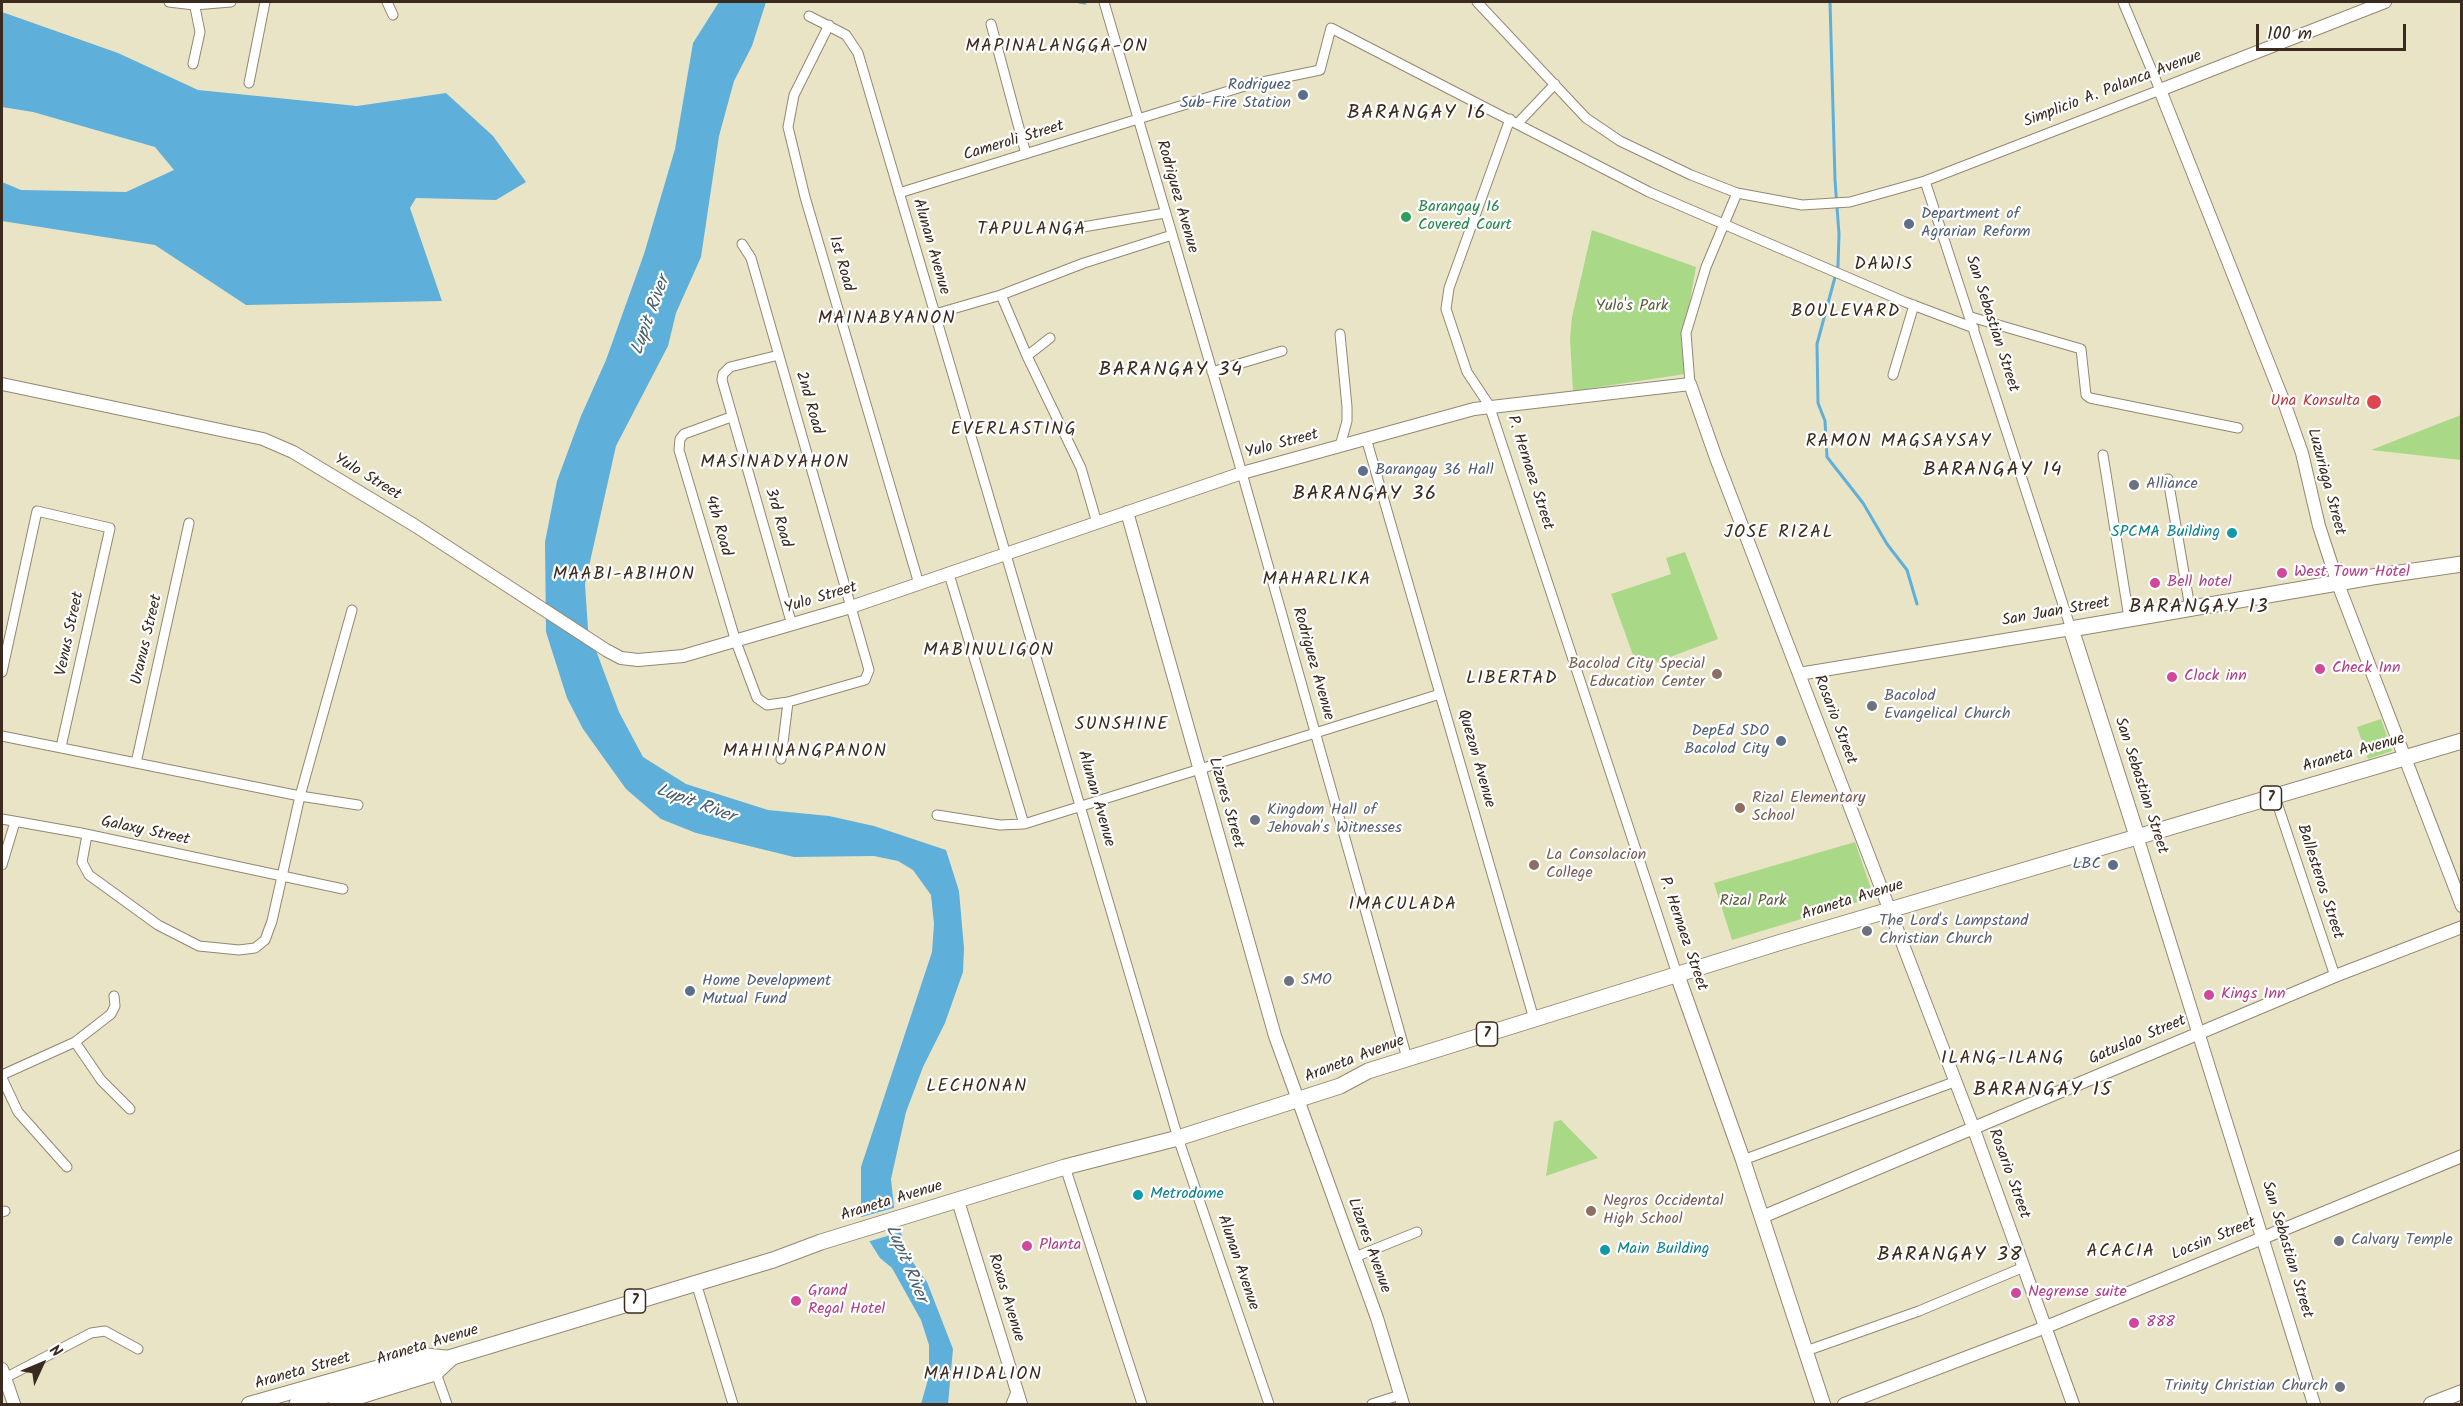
<!DOCTYPE html>
<html>
<head>
<meta charset="utf-8">
<style>
  body { margin:0 }
  #map { position:relative; width:2463px; height:1406px; overflow:hidden; background:#eae4c6; font-family:Kalam,sans-serif }
  canvas { display:block }
  .frame { position:absolute; inset:0; border:3px solid #3b2a1e; pointer-events:none }
  .north { position:absolute; left:12px; top:1334px; width:60px; height:60px; -webkit-text-stroke:4px #fff; paint-order:stroke; rotate:46deg; font-size:16px; font-weight:700; line-height:24px; text-align:center; color:#3b2a1e }
  .north::after { content:''; display:block; margin:auto; width:21px; height:27px; background:#3b2a1e; clip-path:polygon(50% 0,100% 100%,50% 72%,0 100%) }
  .scale { position:absolute; left:2256px; top:24px; width:150px; height:27px; box-sizing:border-box; border:3px solid #3b2a1e; border-top:0; padding-left:8px; font-size:18px; line-height:21px; white-space:nowrap; color:#3b2a1e; -webkit-text-stroke:4px #fff; paint-order:stroke }
</style>
</head>
<body>
<div id="map">
<canvas width="2463" height="1406"></canvas>
<div class="frame"></div>
<div class="north">N</div>
<div class="scale">100 m</div>
</div>
<script>
const ctx = document.querySelector('canvas').getContext('2d');
ctx.lineJoin = 'round';
function fill(path, color) {
  ctx.fillStyle = color;
  ctx.fill(path, 'evenodd');
}
function poly(rows) {
  const path = new Path2D();
  for (const r of rows) {
    path.moveTo(r[0], r[1]);
    for (let i = 2; i < r.length; i += 2) path.lineTo(r[i], r[i + 1]);
  }
  return path;
}
function strokePath(path, color, width, dash) {
  ctx.strokeStyle = color;
  ctx.lineWidth = width;
  ctx.lineCap = dash ? 'butt' : 'round';
  ctx.setLineDash(dash || []);
  ctx.stroke(path);
}
function drawText(font, color, halo, rows, align = 'center') {
  ctx.font = font + ' Kalam,sans-serif';
  ctx.lineWidth = 4.5;
  ctx.setLineDash([]);
  ctx.textBaseline = 'middle';
  ctx.strokeStyle = halo;
  ctx.fillStyle = color;
  for (const [text, x, y, turn = 0] of rows) {
    ctx.save();
    ctx.translate(x, y);
    ctx.rotate((+turn || 0) * Math.PI / 180);
    ctx.textAlign = isNaN(turn) ? turn : align;
    if (halo) ctx.strokeText(text, 0, 0);
    ctx.fillText(text, 0, 0);
    ctx.restore();
  }
}
fill(poly([
  [1592,230,1696,267,1684,334,1681,335,1685,374,1573,391,1570,339,1572,317],
  [2461,415,2461,460,2371,450],
  [1685,552,1718,639,1638,669,1611,594,1671,574,1666,558],
  [2381,719,2392,751,2368,759,2357,727],
  [1855,842,1874,897,1732,940,1714,883],
  [1561,1120,1598,1158,1546,1176,1554,1122]
]), '#a9d987');
fill(poly([
  [719,2,766,2,752,46,734,81,719,136,701,257,676,313,668,346,616,446,585,584,588,629,619,712,643,757,686,784,768,810,829,816,874,826,946,850,959,891,964,948,963,972,945,1023,923,1067,906,1112,891,1179,894,1207,907,1254,927,1282,953,1349,948,1404,921,1404,929,1376,929,1345,921,1320,892,1268,880,1258,861,1228,861,1167,932,952,934,924,931,895,913,870,898,861,874,856,794,857,696,833,661,819,626,789,583,729,567,698,546,632,545,542,557,481,581,416,606,360,644,254,675,149,693,43],
  [2,12,118,53,198,90,357,106,446,93,493,136,526,182,496,200,416,198,410,208,442,301,246,305,155,245,2,221,2,182,21,190,126,192,174,170,155,147,33,112,2,107]
]), '#5eafd9');
fill(poly([
  [897,1207,904,1231,867,1242,858,1229,858,1218]
]), '#eae4c6');
strokePath(poly([
  [1079,2,1085,3],
  [1830,2,1835,180,1839,234,1838,266,1817,344,1818,403,1825,421,1827,457,1863,503,1887,544,1907,570,1917,604]
]), '#5eafd9', 3);
const minor = poly([
  [169,2,194,5,231,2],
  [387,2,393,15],
  [1104,2,1242,473,1407,1058],
  [1477,2,1586,118,1620,141,1691,175,1737,193,1802,205,1850,202,1925,181,2160,90,2123,2],
  [809,16,846,35,858,53,1178,1138,1269,1404],
  [991,24,1026,154],
  [829,25,794,95,788,127,805,197,919,584],
  [193,64,200,32,194,2],
  [249,83,265,2],
  [1510,119,1449,288,1446,309,1467,372,1489,405,1677,974],
  [1518,123,1555,84],
  [1925,181,2071,629],
  [899,193,1248,85,1320,70,1331,28,1649,192,1905,302,1974,328],
  [1071,229,1165,213],
  [742,244,751,258,869,670,865,680,788,702,781,759],
  [1001,295,1027,356,1081,468,1097,523],
  [935,314,1001,295,1084,263,1172,235],
  [1971,317,2081,349,2086,395,2090,398,2238,428],
  [1340,334,1347,407,1347,421,1340,446],
  [779,355,730,367,723,374,722,380,792,625],
  [1027,356,1050,338],
  [1212,372,1282,351],
  [1893,375,1914,305],
  [1690,384,1686,333,1706,267,1737,193],
  [731,417,684,434,680,439,679,450,736,642,757,698,767,705,788,702],
  [1366,438,1534,1019],
  [2103,455,2129,618],
  [2168,479,2190,608],
  [949,574,1024,824],
  [2,672,37,511,110,528,61,747],
  [2,736,300,796,358,805],
  [136,763,189,523],
  [2275,797,2335,976],
  [937,815,1000,825,1024,824,1440,694],
  [2,819,81,833,343,889],
  [87,835,82,862,89,875,158,925,199,946,239,950,255,948,265,940,272,921,300,796,352,610],
  [2,865,15,822],
  [75,1042,111,1014,115,1006,114,996],
  [2,1075,75,1042,101,1080,130,1109],
  [2,1078,18,1112,67,1167],
  [1743,1160,1954,1082],
  [1065,1167,1142,1404],
  [2,1212,5,1211],
  [1355,1257,1417,1232],
  [696,1283,733,1404],
  [1806,1351,1919,1311,2024,1267],
  [436,1373,447,1404],
  [5,1378,91,1333,105,1331,138,1349],
  [1011,1404,1016,1392],
  [1372,1404,1400,1395]
]);
const tertiary = poly([
  [2385,2,2160,90,2285,405,2302,453,2319,526,2338,584,2462,906],
  [2,384,263,439,293,452,414,525,606,650,621,658,638,660,683,656,851,607,1242,473,1474,409,1690,384,1716,458,1973,1127,2073,1404],
  [1127,512,1275,1036,1377,1318,1403,1404],
  [1799,674,2071,629],
  [2137,836,2314,1404],
  [958,1201,1021,1404],
  [1762,1217,2335,976,2462,927],
  [2,1369,14,1404],
  [1844,1404,2046,1327,2462,1156]
]);
const secondary = poly([
  [1677,974,1743,1160,1823,1404],
  [249,1404,422,1355,450,1358],
  [336,1404,436,1373,452,1358],
  [2431,1404,2462,1392]
]);
const primary = poly([
  [2137,836,2071,629,2372,577,2462,564],
  [297,1404,773,1260,821,1242,1065,1167,1178,1138,1340,1086,1368,1071,1778,943,2462,741]
]);
strokePath(minor, '#928772', 11);
strokePath(tertiary, '#928772', 14);
strokePath(secondary, '#928772', 16);
strokePath(primary, '#928772', 17);
strokePath(minor, '#fff', 9);
strokePath(tertiary, '#fff', 12);
strokePath(secondary, '#fff', 14);
strokePath(primary, '#fff', 15);
for (const [x, y, r, color] of [
  [1303,95,6,"#5c6f8a"],
  [1406,217,6,"#2e9e5b"],
  [1909,224,6,"#5c6f8a"],
  [2374,402,8,"#e0444e"],
  [1363,471,6,"#5c6f8a"],
  [2134,485,6,"#6b7280"],
  [2232,533,6,"#0f9aa8"],
  [2282,573,6,"#d1479c"],
  [2155,583,6,"#d1479c"],
  [2320,669,6,"#d1479c"],
  [1717,674,6,"#8d6e63"],
  [2172,677,6,"#d1479c"],
  [1872,706,6,"#6b7280"],
  [1781,741,6,"#5c6f8a"],
  [1740,808,6,"#8d6e63"],
  [1255,820,6,"#6b7280"],
  [1534,865,6,"#8d6e63"],
  [2113,865,6,"#5c6f8a"],
  [1867,931,6,"#6b7280"],
  [1289,981,6,"#6b7280"],
  [690,991,6,"#5c6f8a"],
  [2209,995,6,"#d1479c"],
  [1138,1195,6,"#0f9aa8"],
  [1591,1211,6,"#8d6e63"],
  [2339,1241,6,"#6b7280"],
  [1027,1246,6,"#d1479c"],
  [1605,1250,6,"#0f9aa8"],
  [2016,1293,6,"#d1479c"],
  [796,1301,6,"#d1479c"],
  [2134,1323,6,"#d1479c"],
  [2340,1387,6,"#6b7280"]
]) {
  const dot = new Path2D();
  dot.arc(x, y, r, 0, 2 * Math.PI);
  ctx.fillStyle = color;
  ctx.fill(dot);
  strokePath(dot, '#fff', 2);
}
for (const [x, y, w] of [
  [2271,798,21],
  [1487,1034,21],
  [635,1301,21]
]) {
  const box = new Path2D();
  box.roundRect(x - w / 2, y - 12, w, 24, 4.5);
  ctx.fillStyle = '#fff';
  ctx.fill(box);
  strokePath(box, '#3b2a1e', 1.5);
}
drawText('bold 15px', '#3b2a1e', null, [
  ["7",2271,798],
  ["7",1487,1034],
  ["7",635,1301]
]);
drawText('16px', '#4e5e75', '#fff', [
  ["Rodriguez",1291,86],
  ["Sub-Fire Station",1291,104],
  ["Department of",1921,215,"left"],
  ["Agrarian Reform",1921,233,"left"],
  ["Barangay 36 Hall",1375,471,"left"],
  ["DepEd SDO",1769,732],
  ["Bacolod City",1769,750],
  ["LBC",2101,865],
  ["Home Development",702,982,"left"],
  ["Mutual Fund",702,1000,"left"]
], 'right');
drawText('16px', '#3b2a1e', '#fff', [
  ["Simplicio A. Palanca Avenue",2113,90,-21],
  ["Cameroli Street",1014,142,-17],
  ["Rodriguez Avenue",1176,197,74],
  ["Alunan Avenue",930,247,74],
  ["1st Road",840,264,74],
  ["San Sebastian Street",1991,324,72],
  ["2nd Road",808,403,74],
  ["Yulo Street",1282,445,-15],
  ["P. Hernaez Street",1529,473,72],
  ["Yulo Street",367,478,31],
  ["Luzuriaga Street",2325,482,75],
  ["3rd Road",777,518,74],
  ["4th Road",717,526,74],
  ["Yulo Street",821,599,-17],
  ["San Juan Street",2056,613,-10],
  ["Venus Street",71,634,-78],
  ["Uranus Street",148,640,-77],
  ["Rodriguez Avenue",1312,664,74],
  ["Rosario Street",1834,720,69],
  ["Araneta Avenue",2354,754,-16],
  ["Quezon Avenue",1475,759,74],
  ["San Sebastian Street",2140,786,72],
  ["Alunan Avenue",1095,799,74],
  ["Lizares Street",1225,803,74],
  ["Galaxy Street",145,832,12],
  ["Ballesteros Street",2319,882,72],
  ["Araneta Avenue",1853,901,-17],
  ["P. Hernaez Street",1682,934,71],
  ["Gatuslao Street",2138,1041,-23],
  ["Araneta Avenue",1355,1060,-21],
  ["Rosario Street",2008,1174,70],
  ["Araneta Avenue",892,1202,-17],
  ["Locsin Street",2214,1240,-22],
  ["Lizares Avenue",1368,1246,70],
  ["San Sebastian Street",2286,1250,73],
  ["Alunan Avenue",1237,1263,71],
  ["Roxas Avenue",1005,1298,73],
  ["Araneta Avenue",428,1346,-17],
  ["Araneta Street",303,1372,-16]
]);
drawText('16px', '#27864d', '#fff', [
  ["Barangay 16",1418,208],
  ["Covered Court",1418,226]
], 'left');
drawText('16px', '#5c5f3e', '#fff', [
  ["Yulo's Park",1632,307],
  ["Rizal Park",1753,902]
]);
drawText('16px', '#be3a42', '#fff', [
  ["Una Konsulta",2360,402]
], 'right');
drawText('16px', '#5b616d', '#fff', [
  ["Alliance",2146,485],
  ["Bacolod",1884,697],
  ["Evangelical Church",1884,715],
  ["Kingdom Hall of",1267,811],
  ["Jehovah's Witnesses",1267,829],
  ["The Lord's Lampstand",1879,922],
  ["Christian Church",1879,940],
  ["SMO",1301,981],
  ["Calvary Temple",2351,1241],
  ["Trinity Christian Church",2328,1387,"right"]
], 'left');
drawText('16px', '#0d838f', '#fff', [
  ["SPCMA Building",2220,533,"right"],
  ["Metrodome",1150,1195],
  ["Main Building",1617,1250]
], 'left');
drawText('16px', '#b23c85', '#fff', [
  ["West Town Hotel",2294,573],
  ["Bell hotel",2167,583],
  ["Check Inn",2332,669],
  ["Clock inn",2184,677],
  ["Kings Inn",2221,995],
  ["Planta",1039,1246],
  ["Grand",808,1292],
  ["Regal Hotel",808,1310],
  ["Negrense suite",2028,1293],
  ["888",2146,1323]
], 'left');
drawText('16px', '#785e54', '#fff', [
  ["Bacolod City Special",1705,665,"right"],
  ["Education Center",1705,683,"right"],
  ["Rizal Elementary",1752,799],
  ["School",1752,817],
  ["La Consolacion",1546,856],
  ["College",1546,874],
  ["Negros Occidental",1603,1202],
  ["High School",1603,1220]
], 'left');
ctx.letterSpacing = '1.5px';
drawText('18px', '#3b2a1e', '#fff', [
  ["MAPINALANGGA-ON",1057,48],
  ["TAPULANGA",1032,231],
  ["DAWIS",1884,266],
  ["BOULEVARD",1846,313],
  ["MAINABYANON",887,320],
  ["EVERLASTING",1014,431],
  ["RAMON MAGSAYSAY",1899,443],
  ["MASINADYAHON",775,464],
  ["JOSE RIZAL",1779,534],
  ["MAABI-ABIHON",624,576],
  ["MAHARLIKA",1317,581],
  ["MABINULIGON",989,652],
  ["LIBERTAD",1512,680],
  ["SUNSHINE",1122,726],
  ["MAHINANGPANON",805,753],
  ["IMACULADA",1403,906],
  ["ILANG-ILANG",2003,1060],
  ["LECHONAN",977,1088],
  ["ACACIA",2121,1253],
  ["MAHIDALION",983,1376]
]);
ctx.letterSpacing = '0px';
drawText('italic 18px', '#495f69', '#fff', [
  ["Lupit River",652,316,-70],
  ["Lupit River",695,805,20],
  ["Lupit River",905,1264,67]
]);
ctx.letterSpacing = '1.5px';
drawText('20px', '#3b2a1e', '#fff', [
  ["BARANGAY 16",1417,115],
  ["BARANGAY 34",1171,372],
  ["BARANGAY 14",1993,472],
  ["BARANGAY 36",1365,496],
  ["BARANGAY 13",2199,609],
  ["BARANGAY 15",2043,1092],
  ["BARANGAY 38",1950,1257]
]);
ctx.letterSpacing = '0px';
</script>
</body>
</html>
